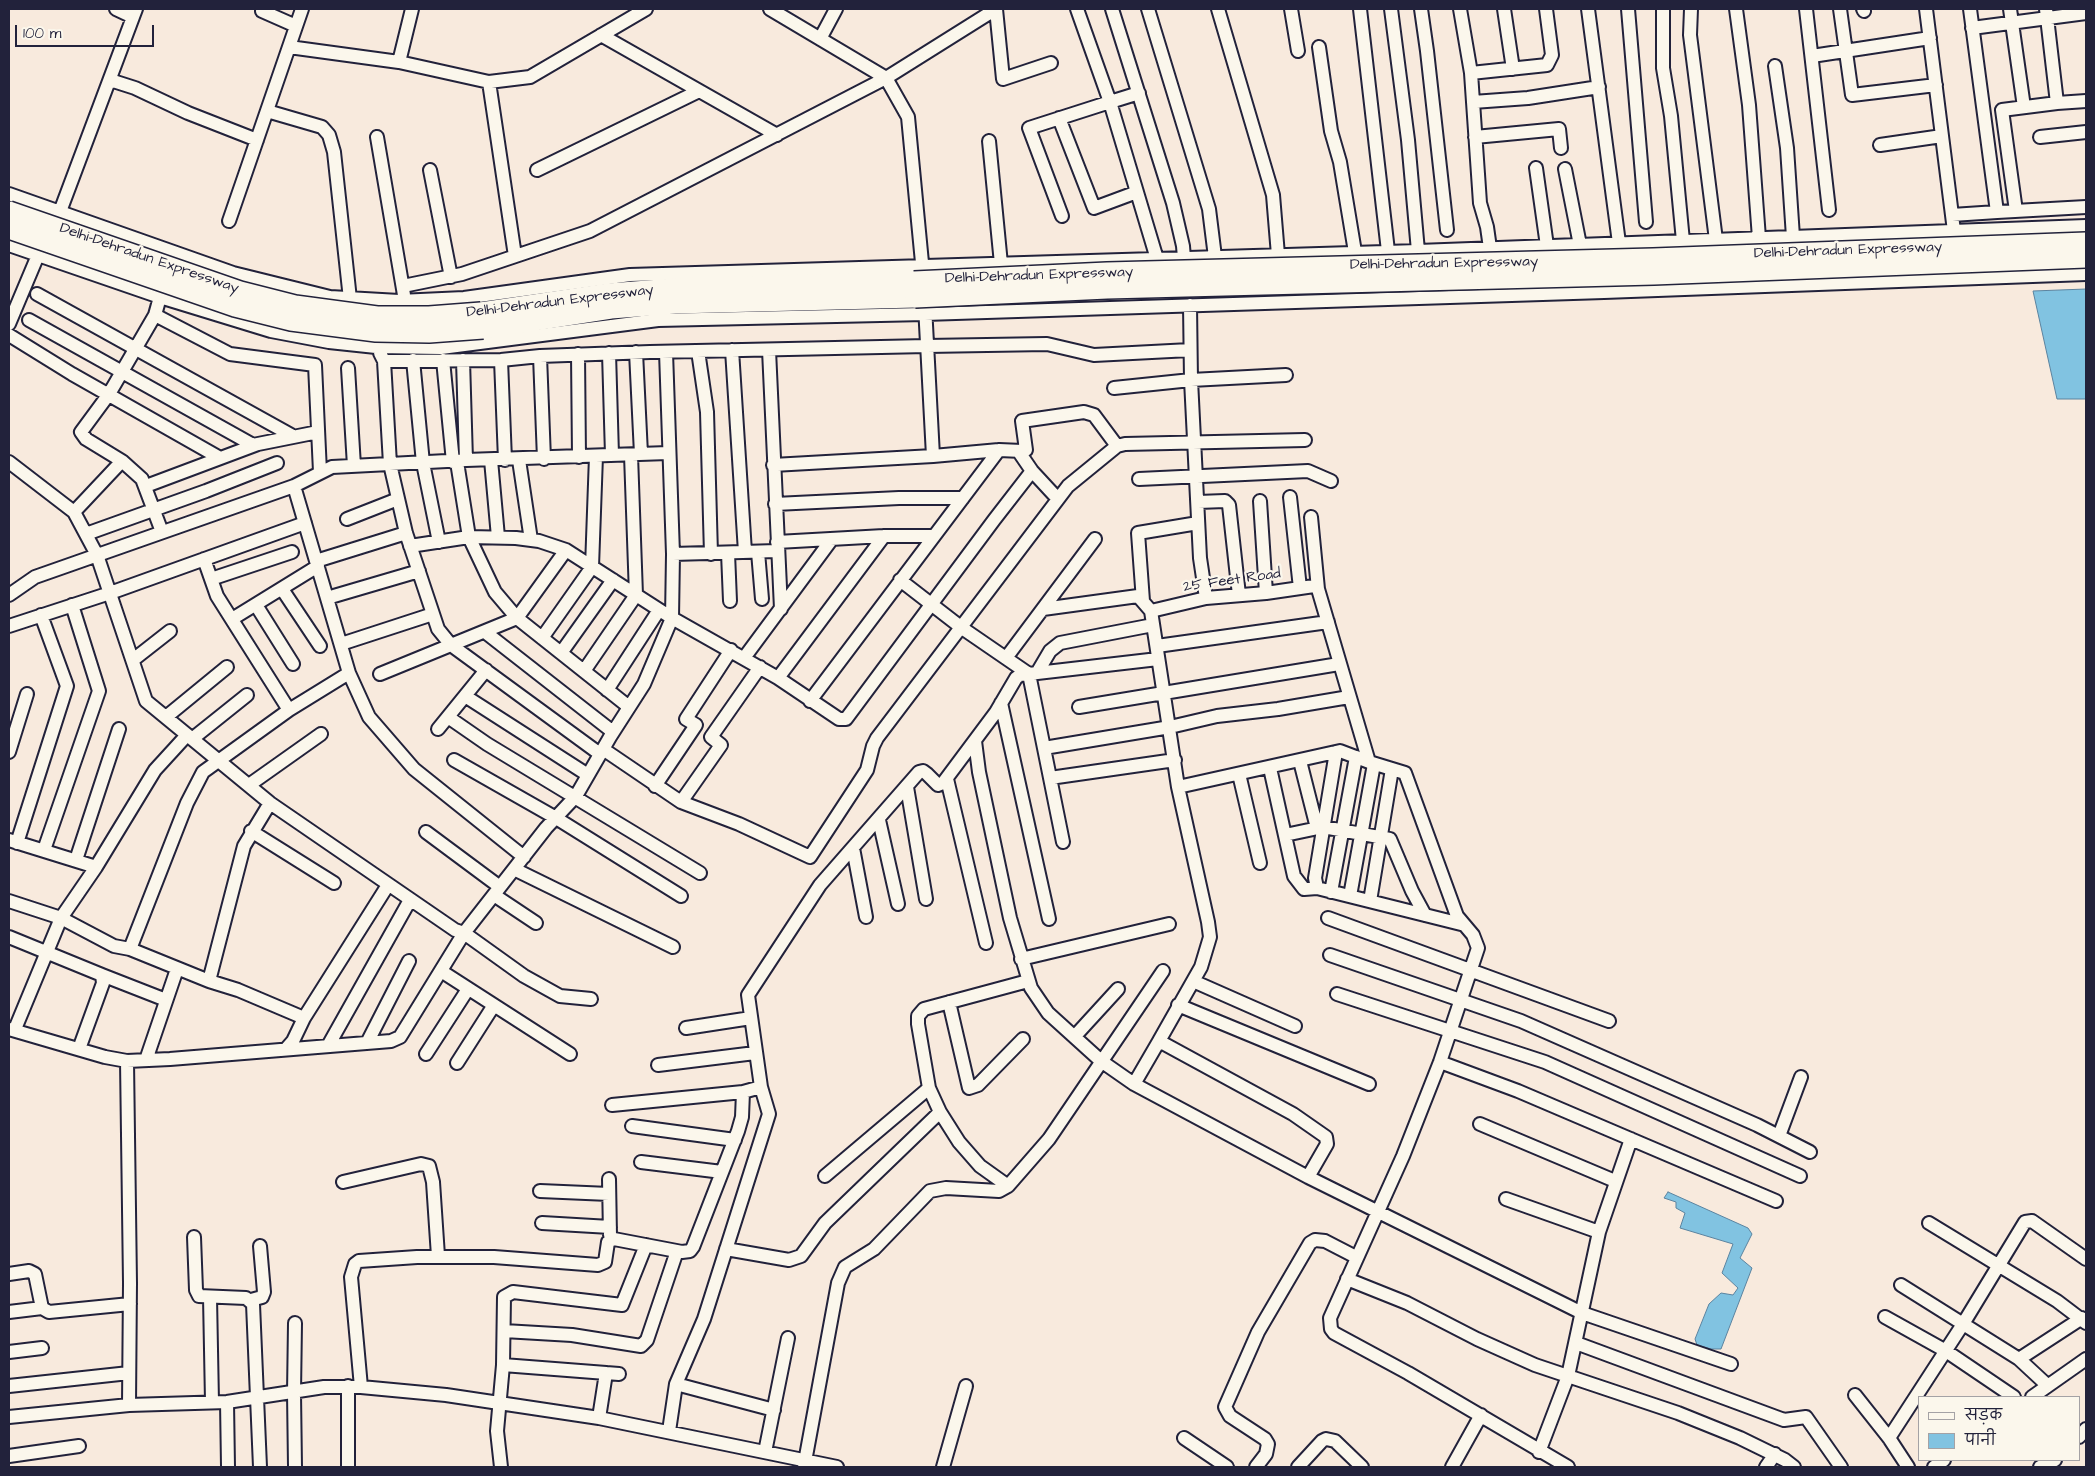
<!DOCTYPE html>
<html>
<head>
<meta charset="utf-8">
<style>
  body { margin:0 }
  #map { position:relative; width:2095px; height:1476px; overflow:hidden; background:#f8eadd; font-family:"Architects Daughter","Playpen Sans Deva",sans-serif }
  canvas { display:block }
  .frame { position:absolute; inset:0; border:10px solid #22223b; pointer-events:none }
  .legend { position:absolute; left:1918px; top:1396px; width:162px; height:65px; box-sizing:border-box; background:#fbf7ec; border:1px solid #a4a2a5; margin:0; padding:6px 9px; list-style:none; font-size:15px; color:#22223b }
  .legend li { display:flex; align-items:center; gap:10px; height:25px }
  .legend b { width:25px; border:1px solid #a4a2a5 }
  .scale { position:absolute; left:15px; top:25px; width:139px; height:22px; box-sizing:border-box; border:2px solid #22223b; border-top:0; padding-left:6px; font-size:15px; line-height:18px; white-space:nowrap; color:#22223b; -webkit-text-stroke:4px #fbf7ec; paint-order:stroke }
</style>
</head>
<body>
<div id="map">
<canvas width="2095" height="1476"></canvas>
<div class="frame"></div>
<ul class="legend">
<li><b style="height:6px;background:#fbf7ec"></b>सड़क</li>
<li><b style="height:14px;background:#81c3e1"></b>पानी</li>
</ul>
<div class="scale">100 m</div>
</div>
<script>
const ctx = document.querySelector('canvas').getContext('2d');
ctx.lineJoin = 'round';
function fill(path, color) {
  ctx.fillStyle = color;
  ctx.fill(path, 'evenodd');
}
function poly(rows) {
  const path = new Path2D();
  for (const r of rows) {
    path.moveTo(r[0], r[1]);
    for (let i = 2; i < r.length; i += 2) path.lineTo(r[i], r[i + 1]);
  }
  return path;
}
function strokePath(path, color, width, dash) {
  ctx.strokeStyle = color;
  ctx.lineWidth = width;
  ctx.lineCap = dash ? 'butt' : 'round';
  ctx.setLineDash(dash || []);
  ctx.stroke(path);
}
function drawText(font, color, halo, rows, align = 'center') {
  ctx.font = font + ' "Architects Daughter",sans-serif';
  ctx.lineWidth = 4.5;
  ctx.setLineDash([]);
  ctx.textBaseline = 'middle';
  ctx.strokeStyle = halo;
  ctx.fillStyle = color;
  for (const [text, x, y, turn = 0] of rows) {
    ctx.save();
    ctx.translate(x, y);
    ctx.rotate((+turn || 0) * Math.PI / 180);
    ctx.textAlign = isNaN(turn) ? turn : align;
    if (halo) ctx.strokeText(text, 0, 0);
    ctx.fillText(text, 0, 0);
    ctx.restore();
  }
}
const water = poly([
  [2086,289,2086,399,2057,399,2033,291,2086,289],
  [1668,1192,1748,1228,1752,1234,1740,1258,1752,1268,1721,1349,1711,1349,1697,1345,1695,1339,1709,1304,1721,1293,1733,1295,1738,1288,1722,1273,1733,1244,1680,1228,1685,1213,1676,1208,1676,1202,1664,1198,1668,1192]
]);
fill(water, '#81c3e1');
strokePath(water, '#5b839f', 1);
const minor = poly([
  [116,9,133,17],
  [412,9,399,62,489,82,530,77,646,9],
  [770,9,886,78,908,117,923,273],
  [996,9,1003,79,1051,63],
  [1112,9,1173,203,1183,246,1184,258],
  [1148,9,1209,209,1215,257],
  [1218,9,1273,195,1278,255],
  [1291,9,1298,51],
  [1360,9,1388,251],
  [1391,9,1408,140,1418,251],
  [1421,9,1427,51,1447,230],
  [1460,9,1471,73,1480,203,1487,227,1490,248],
  [1504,9,1513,69],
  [1588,9,1619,243],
  [1628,9,1646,222],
  [1663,9,1663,68,1671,116,1683,241],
  [1691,9,1690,35,1716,240],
  [1736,9,1749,105,1759,238],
  [1806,9,1829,210],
  [1840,9,1852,95,1936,85],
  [1863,9,1864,11],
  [1926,9,1954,231],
  [1970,9,1997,212,2086,207],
  [2010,9,2024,107],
  [2046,9,2057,103,2086,101],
  [262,11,296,26],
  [1972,28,2086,13],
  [601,35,777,135],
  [820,39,836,9],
  [289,47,399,62],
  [1319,47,1331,131,1340,162,1355,252],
  [1812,56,1930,38],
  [1775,66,1787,148,1793,237],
  [1471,73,1547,65,1552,55,1546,9],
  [110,80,135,88,188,113,257,140],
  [489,82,515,256],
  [1139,93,1110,102,1157,259],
  [1473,102,1528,98,1599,87],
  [267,111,322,127,329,135,334,152,350,299],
  [1059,118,1094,208,1137,192],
  [377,137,404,295],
  [1475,137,1559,129,1561,148],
  [2040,137,2086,132],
  [989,141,1001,264],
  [1880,145,1942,136],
  [1536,168,1547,246],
  [1565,169,1580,245],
  [430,170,451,277],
  [537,170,699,91],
  [9,194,233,273,330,297,399,301,464,298,630,275,1418,251,2086,226],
  [2016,211,2002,110,2057,103],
  [1952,215,1997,212],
  [1062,216,1029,128,1110,102,1077,9],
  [58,217,136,9],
  [229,221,302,9],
  [9,245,160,297,271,331,329,342,376,347,441,348,658,320,925,314,1604,292,2086,274],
  [403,286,462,274,590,231,886,78,996,9],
  [37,294,291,435],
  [160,297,155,315,109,394,81,432,86,439,122,461,142,479,162,532],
  [1190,305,1191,380,1200,558,1206,598],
  [925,306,933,456],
  [155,315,230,354,315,365,320,472],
  [29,320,253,445,318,432],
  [9,324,41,248],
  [9,335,72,374,220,458],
  [732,350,745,552],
  [769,350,781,609],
  [698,351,707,412,711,554],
  [636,352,641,454],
  [380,353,384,361,390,464,406,533,438,629,451,645,600,754],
  [609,353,612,455],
  [578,354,579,457],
  [540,356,544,459],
  [413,360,423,463,439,542],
  [443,360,453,462],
  [463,360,466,460],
  [501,360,505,460],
  [384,361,501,360,540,356,650,352,927,346,1047,344,1094,355,1190,350],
  [348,368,354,466],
  [1114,388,1191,380,1286,375],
  [1019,452,1032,471,1057,498],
  [491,460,498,537],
  [519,460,531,540],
  [9,462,74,512,97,555,146,701,270,803,455,930,464,933,524,976,560,996,591,999],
  [457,462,469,537,495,592,517,618,629,707],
  [773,465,933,456,999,450,1022,451,1026,450,1022,421,1084,412,1094,415,1117,446],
  [1139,479,1308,471,1331,481],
  [146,486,258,444],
  [294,486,349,673,369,717,414,769,524,857],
  [1290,497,1300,588],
  [1260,501,1266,593],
  [1198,502,1225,501,1229,505,1239,595],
  [775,504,899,498,963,498],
  [74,512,122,461],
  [1311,517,1318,589,1369,762,1405,773,1457,916,1473,935,1478,948,1440,1062,1403,1156,1330,1318,1331,1329,1334,1333,1408,1373,1568,1467],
  [347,519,398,499],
  [86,534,206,491,277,463],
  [777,542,884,536,934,536],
  [410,546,469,537,516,538,539,541,566,550,672,618,778,678,839,719,846,719,994,520,1032,471],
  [758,552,762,599],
  [728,553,730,601],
  [673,554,777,551],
  [204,559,217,596,289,710],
  [316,561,406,533],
  [211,579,292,552],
  [900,580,962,628,1029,674,1063,842],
  [282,589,320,646],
  [9,595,35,577,294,486,332,467,466,460,668,453],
  [327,598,419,571],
  [1143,601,1138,533,1198,523],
  [256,605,293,664],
  [1043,609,1138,596,1151,611,1178,787,1208,922,1210,937,1201,967,1159,1041],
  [1151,611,1206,598,1266,593,1314,586,1318,589],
  [232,619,318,566],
  [9,626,110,593,305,523],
  [485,632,613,732],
  [542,638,592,567,596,456],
  [341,644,433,614],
  [1157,646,1328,622],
  [561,653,613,580],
  [744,658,832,539],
  [1006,658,1095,539],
  [133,660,170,631],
  [584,671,636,595,631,455],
  [1037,673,1050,651,1060,643,1153,625],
  [380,674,517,618,566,550],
  [778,678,884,536],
  [607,690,659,610],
  [465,696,588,775],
  [810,701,999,450],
  [1001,703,1049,919],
  [1079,707,1339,664],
  [166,717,227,667],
  [448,717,487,744,700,873],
  [438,729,486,670],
  [192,739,247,695],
  [975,741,979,772,1010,918,1031,988,1048,1013,1101,1061,1134,1084,1308,1177,1582,1313,1731,1364],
  [1044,748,1170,727,1217,716,1278,709,1349,697],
  [603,749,681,802,739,824,810,857,867,770,873,746,877,738,1068,486,1117,446,1125,444,1305,440],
  [9,752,27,694],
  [1336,752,1315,878,1317,888,1461,924],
  [454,760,556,818,681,896],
  [1300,761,1317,828],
  [1270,768,1294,876,1304,889,1317,888],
  [1239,774,1260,863],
  [1050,778,1175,760],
  [947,779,986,943],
  [249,785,321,734],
  [655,786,696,725,686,719,731,650],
  [907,787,926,899],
  [1178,787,1340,751,1369,762],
  [681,802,721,745,711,737,760,667],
  [879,820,898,904],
  [251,831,334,883],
  [426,832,500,887],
  [1285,835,1323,827,1390,839,1412,891,1425,915],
  [9,840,96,867],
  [17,843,67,686,41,615],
  [853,848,866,917],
  [44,850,99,691,72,605],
  [76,860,119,729],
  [514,869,673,947],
  [1331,892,1356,757],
  [494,895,536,923],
  [1350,896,1374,764],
  [9,901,61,918,114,946,130,949,209,981,244,846,270,803],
  [1370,901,1392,769],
  [1328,918,1609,1021],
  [9,937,102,975,103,983,79,1049],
  [130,949,187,803,203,772,289,710,349,673],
  [1330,955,1521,1021,1757,1125,1810,1152],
  [1021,959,1169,924],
  [441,971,570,1054],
  [102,975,166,1000],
  [209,981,238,990,304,1018],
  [1028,981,924,1009,918,1016,918,1024,929,1088,940,1112,959,1142,980,1166,1008,1186,1049,1139,1163,971],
  [1193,981,1295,1026],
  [1337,994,1545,1062,1800,1176],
  [949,1002,969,1088,978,1085,1023,1039],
  [1178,1005,1369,1084],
  [686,1028,751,1018],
  [9,1029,105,1057,127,1061,170,1059,391,1041,400,1037,464,933,546,828,576,796,610,737,644,684,672,618,673,554,666,352],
  [15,1029,61,918,96,867,155,770,187,735],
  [1075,1036,1118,989],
  [367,1043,409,961],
  [328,1046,410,900],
  [286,1049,293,1041,304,1018,388,885],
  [426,1054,468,989],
  [146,1060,177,969],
  [127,1061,130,1283,129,1405],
  [1440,1062,1518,1091,1776,1201],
  [457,1063,494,1005],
  [658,1065,755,1053],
  [1134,1084,1159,1041,1293,1114,1326,1137,1327,1144,1308,1177],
  [612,1105,743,1092],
  [1480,1124,1615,1181],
  [632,1126,735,1140],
  [1779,1136,1801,1077],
  [641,1162,722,1172],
  [825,1176,929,1088],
  [609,1179,610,1235],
  [343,1182,421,1164,429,1166,433,1182,438,1256],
  [540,1191,609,1194],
  [1506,1199,1599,1232],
  [542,1223,610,1227],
  [1929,1223,2057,1301,2086,1323],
  [194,1237,196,1290,199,1296,246,1298,253,1304,260,1467],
  [726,1249,789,1260,801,1256,825,1223,940,1112],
  [9,1274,29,1271,35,1274,42,1308,49,1312,130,1304],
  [1347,1279,1407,1303,1477,1339,1535,1365,1678,1413,1740,1438,1785,1460,1794,1467],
  [1901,1285,2019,1359,2047,1385],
  [210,1297,212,1402],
  [251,1300,262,1297,264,1292,260,1246],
  [9,1312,42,1308],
  [1885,1317,1946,1351,2014,1397],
  [295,1323,294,1393,295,1467],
  [504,1331,572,1335,641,1346,647,1340,677,1251],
  [1576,1343,1784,1420,1806,1417,1841,1467],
  [9,1352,42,1348],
  [2019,1359,2082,1318],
  [503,1365,619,1374],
  [676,1384,774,1410],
  [9,1386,129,1373],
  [361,1387,351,1277,355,1264,359,1261,417,1257,494,1257,598,1265,605,1262,608,1242,614,1239,682,1252,690,1251,693,1247,738,1131,742,1117,743,1092,761,1087,748,995,820,885,919,772,923,771,927,774,938,785,943,783,996,712,1016,678,1020,675,1158,659],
  [1855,1395,1889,1438,1908,1467],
  [2032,1397,2086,1359],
  [227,1402,228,1467],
  [9,1417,129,1405,227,1402,324,1387,361,1387,446,1395,599,1418,837,1467],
  [599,1418,606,1373],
  [669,1431,676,1384,704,1319,769,1114,761,1087],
  [2079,1437,2086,1429],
  [1184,1438,1227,1467],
  [1889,1438,1963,1324,2025,1222,2032,1221,2086,1259],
  [765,1452,788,1338],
  [1539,1452,1568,1376,1599,1232,1631,1139],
  [9,1456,79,1446],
  [348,1467,348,1386],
  [501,1467,497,1431,503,1365,504,1297,513,1292,622,1305,646,1245],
  [804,1467,838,1283,845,1267,874,1249,930,1191,946,1188,999,1191,1008,1186],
  [943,1467,966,1386],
  [1256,1467,1266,1454,1268,1444,1265,1439,1230,1416,1225,1407,1258,1332,1310,1243,1315,1240,1325,1241,1356,1257],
  [1298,1467,1322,1441,1326,1439,1335,1441,1362,1467],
  [1452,1467,1481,1415],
  [1766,1467,1775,1454],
  [1934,1467,1944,1460],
  [2040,1467,2055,1460]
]);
const highway = poly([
  [481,312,609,293,674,288,914,281],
  [483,329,611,309,675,304,915,298]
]);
strokePath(minor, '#22223b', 16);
strokePath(highway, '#22223b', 22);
strokePath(minor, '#fbf7ec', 12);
strokePath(highway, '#fbf7ec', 19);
const highwayBridge = poly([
  [9,211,240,291,295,305,377,316,429,316,481,312],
  [9,229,235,307,291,321,376,332,429,333,483,329],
  [914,281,1107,272,1653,258,2086,242],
  [915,298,1107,289,1654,275,2086,258]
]);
strokePath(highwayBridge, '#22223b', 22, []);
strokePath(highwayBridge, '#fbf7ec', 19);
drawText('15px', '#22223b', '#fbf7ec', [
  ["Delhi-Dehradun Expressway",1848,251,-2],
  ["Delhi-Dehradun Expressway",149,259,19],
  ["Delhi-Dehradun Expressway",1444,264,-1],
  ["Delhi-Dehradun Expressway",1039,276,-2],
  ["Delhi-Dehradun Expressway",560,302,-7],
  ["25 Feet Road",1232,581,-8]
]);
</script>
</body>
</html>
